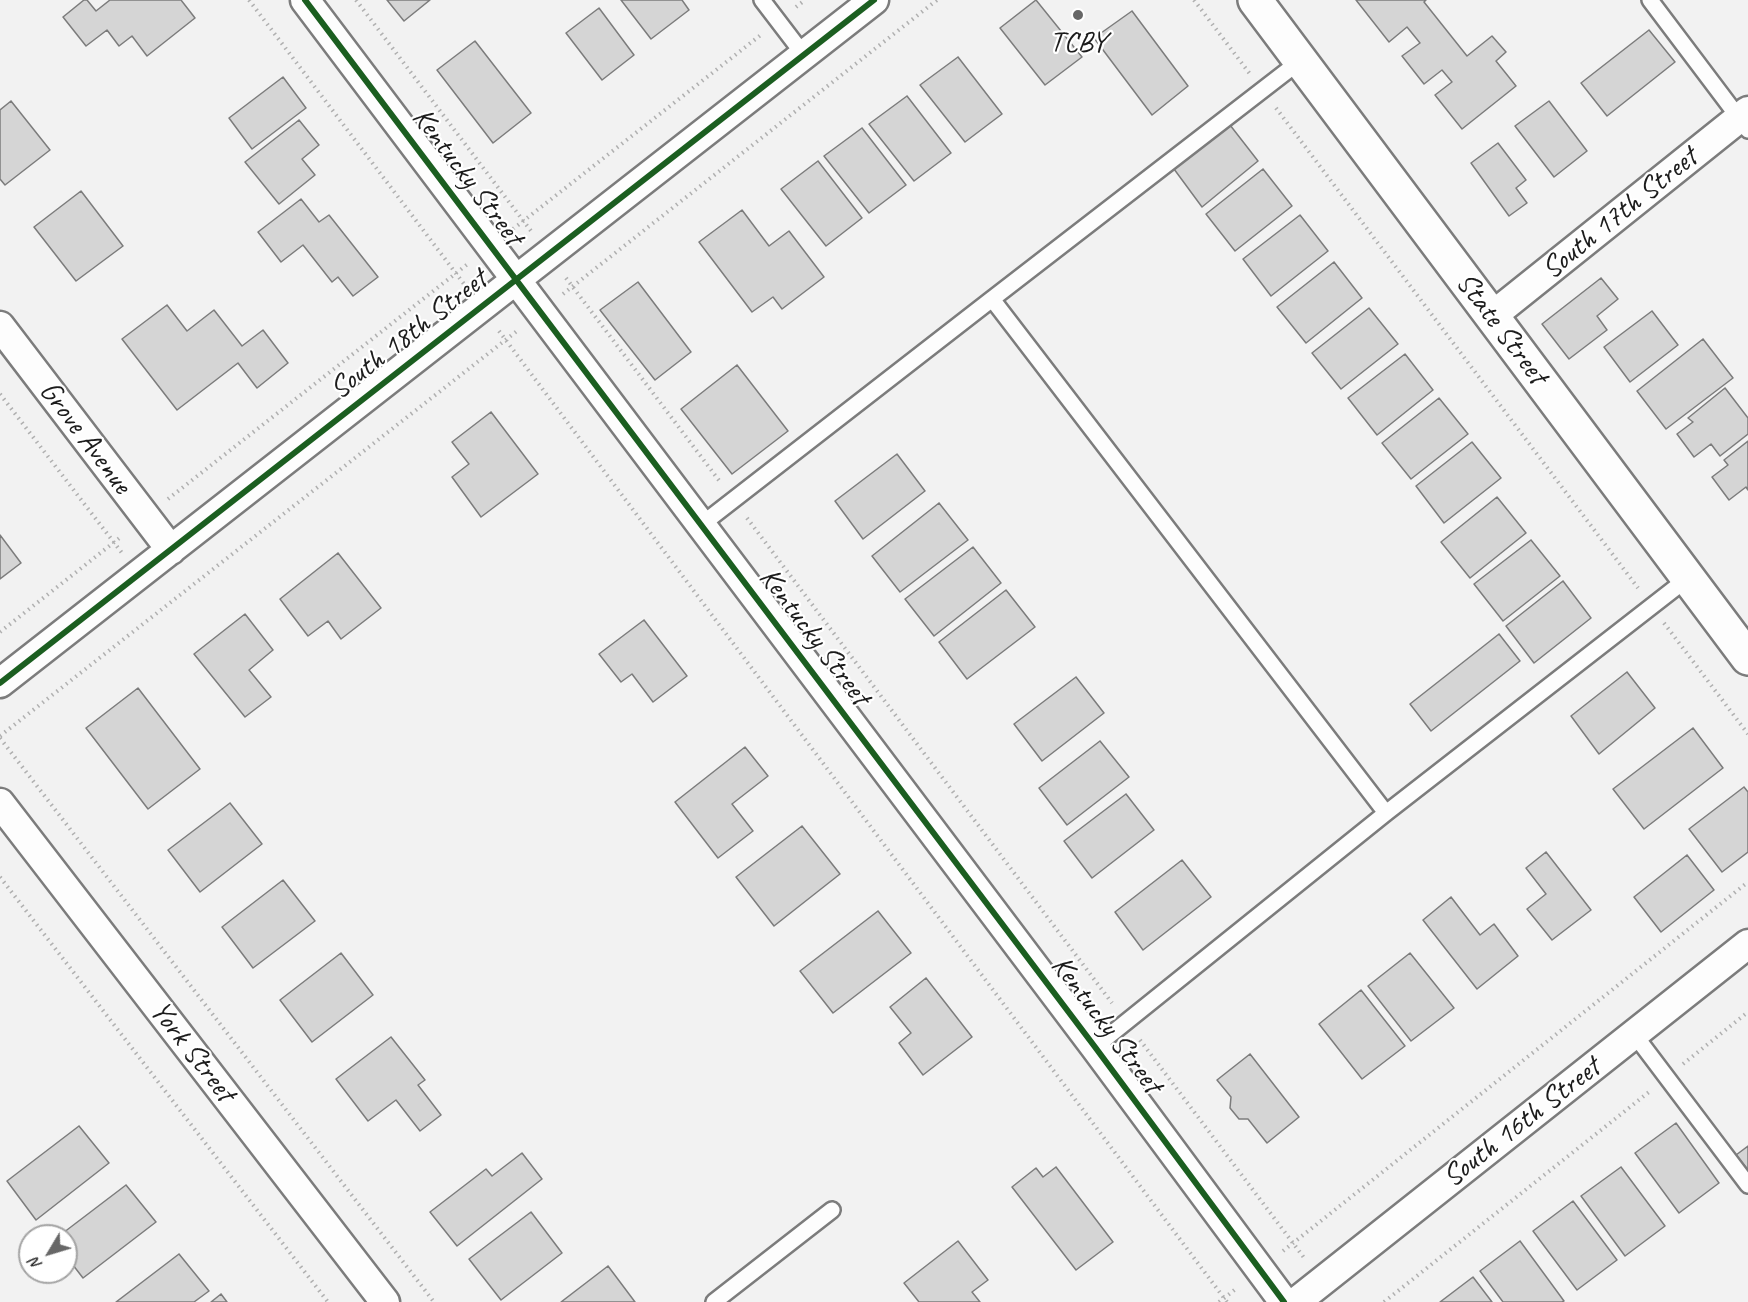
<!DOCTYPE html>
<html>
<head>
<meta charset="utf-8">
<style>
  body { margin:0 }
  #map { position:relative; width:1748px; height:1302px; overflow:hidden; background:#f2f2f2; font-family:Caveat,sans-serif }
  canvas { display:block }
  .north { position:absolute; left:18px; top:1224px; width:60px; height:60px; box-sizing:border-box; background:#fff; border:2px solid #a4a4a4; border-radius:50%; rotate:232deg; font-size:16px; font-weight:700; line-height:24px; text-align:center; color:#1c1c1c }
  .north::after { content:''; display:block; margin:auto; width:21px; height:27px; background:#676767; clip-path:polygon(50% 0,100% 100%,50% 72%,0 100%) }
</style>
</head>
<body>
<div id="map">
<canvas width="1748" height="1302"></canvas>
<div class="north">N</div>
</div>
<script>
const ctx = document.querySelector('canvas').getContext('2d');
ctx.lineJoin = 'round';
function fill(path, color) {
  ctx.fillStyle = color;
  ctx.fill(path, 'evenodd');
}
function poly(rows) {
  const path = new Path2D();
  for (const r of rows) {
    path.moveTo(r[0], r[1]);
    for (let i = 2; i < r.length; i += 2) path.lineTo(r[i], r[i + 1]);
  }
  return path;
}
function strokePath(path, color, width, dash) {
  ctx.strokeStyle = color;
  ctx.lineWidth = width;
  ctx.lineCap = dash ? 'butt' : 'round';
  ctx.setLineDash(dash || []);
  ctx.stroke(path);
}
function drawText(font, color, halo, rows, align = 'center') {
  ctx.font = font + ' Caveat,sans-serif';
  ctx.lineWidth = 4.5;
  ctx.setLineDash([]);
  ctx.textBaseline = 'middle';
  ctx.strokeStyle = halo;
  ctx.fillStyle = color;
  for (const [text, x, y, turn = 0] of rows) {
    ctx.save();
    ctx.translate(x, y);
    ctx.rotate((+turn || 0) * Math.PI / 180);
    ctx.textAlign = isNaN(turn) ? turn : align;
    if (halo) ctx.strokeText(text, 0, 0);
    ctx.fillText(text, 0, 0);
    ctx.restore();
  }
}
const building = poly([
  [84,0,87,0,96,11,110,0,181,0,195,18,147,56,132,36,119,46,107,30,86,46,63,17,84,0],
  [387,0,430,0,404,21,387,0],
  [621,0,682,0,689,10,651,39,621,0],
  [1036,0,1082,57,1045,85,1000,28,1036,0],
  [1356,0,1426,0,1424,2,1467,56,1492,36,1506,52,1496,61,1516,86,1462,129,1435,95,1452,82,1442,70,1424,84,1402,56,1420,43,1407,27,1389,42,1356,0],
  [599,8,634,55,602,80,566,33,599,8],
  [1132,11,1188,86,1152,115,1094,38,1132,11],
  [1649,30,1675,62,1607,116,1581,83,1649,30],
  [475,41,531,113,493,143,437,70,475,41],
  [958,57,1002,114,965,142,920,85,958,57],
  [283,77,306,108,252,149,229,118,283,77],
  [907,96,951,153,914,181,869,124,907,96],
  [11,101,50,150,5,185,0,179,0,110,11,101],
  [1549,101,1587,151,1554,177,1515,126,1549,101],
  [299,120,319,145,302,159,315,175,279,204,245,162,299,120],
  [1230,125,1258,161,1202,207,1174,169,1230,125],
  [862,128,906,185,869,213,824,156,862,128],
  [1498,143,1526,180,1516,188,1527,203,1509,216,1471,163,1498,143],
  [818,161,862,218,826,246,781,189,818,161],
  [1263,169,1292,206,1235,251,1206,214,1263,169],
  [81,191,123,246,76,281,34,227,81,191],
  [301,199,319,222,329,215,378,277,353,296,338,277,332,282,303,245,281,262,258,232,301,199],
  [742,210,769,246,789,231,824,277,782,309,773,297,752,312,699,242,742,210],
  [1300,215,1328,251,1271,296,1243,259,1300,215],
  [1334,262,1362,298,1306,343,1277,307,1334,262],
  [1601,278,1618,299,1597,316,1607,330,1569,359,1542,324,1601,278],
  [638,282,691,352,655,380,600,310,638,282],
  [167,305,187,331,214,310,242,346,263,330,288,363,257,388,238,363,177,410,122,339,167,305],
  [1369,308,1398,344,1341,389,1312,353,1369,308],
  [1652,311,1678,345,1630,382,1604,347,1652,311],
  [1703,339,1733,378,1666,429,1637,391,1703,339],
  [1405,354,1433,390,1377,435,1348,398,1405,354],
  [737,365,788,431,732,474,681,409,737,365],
  [1725,388,1748,418,1748,434,1720,456,1711,444,1694,457,1677,434,1693,422,1688,418,1725,388],
  [1439,398,1468,434,1411,479,1382,443,1439,398],
  [491,412,538,474,481,517,452,477,469,464,452,442,491,412],
  [1748,441,1748,490,1746,487,1729,500,1712,477,1728,465,1724,460,1748,441],
  [1472,442,1501,478,1444,523,1416,486,1472,442],
  [897,454,925,491,863,539,835,501,897,454],
  [1497,497,1526,533,1470,578,1441,542,1497,497],
  [939,503,968,540,900,592,872,556,939,503],
  [0,535,21,563,0,579,0,535],
  [1531,540,1560,576,1503,621,1474,584,1531,540],
  [973,547,1001,583,934,636,905,599,973,547],
  [338,553,381,608,341,639,328,621,308,636,280,599,338,553],
  [1563,581,1591,618,1534,663,1506,626,1563,581],
  [1006,590,1035,627,967,679,939,642,1006,590],
  [245,614,273,650,249,670,271,697,245,717,194,654,245,614],
  [644,620,687,676,653,702,632,674,621,682,599,654,644,620],
  [1499,634,1520,661,1431,731,1410,704,1499,634],
  [1627,672,1655,708,1599,754,1571,716,1627,672],
  [1076,677,1104,713,1042,761,1014,724,1076,677],
  [138,688,200,769,148,809,86,728,138,688],
  [1693,728,1723,768,1644,829,1613,789,1693,728],
  [1100,741,1129,777,1067,825,1039,788,1100,741],
  [745,747,768,776,732,804,753,831,718,858,675,802,745,747],
  [1744,787,1748,792,1748,852,1722,872,1689,829,1744,787],
  [1126,794,1154,830,1092,878,1064,841,1126,794],
  [230,803,262,844,200,892,168,850,230,803],
  [802,826,840,874,774,926,736,877,802,826],
  [1546,852,1591,910,1552,940,1527,909,1546,894,1526,868,1546,852],
  [1687,855,1714,890,1661,932,1634,897,1687,855],
  [1182,860,1211,897,1143,950,1115,912,1182,860],
  [283,880,315,921,253,968,222,927,283,880],
  [1451,897,1480,935,1494,924,1518,956,1477,989,1423,920,1451,897],
  [878,911,911,953,833,1013,800,971,878,911],
  [341,953,373,995,312,1042,280,1000,341,953],
  [1410,953,1454,1008,1411,1041,1368,986,1410,953],
  [926,978,972,1037,923,1075,899,1043,911,1033,890,1007,926,978],
  [1361,990,1405,1046,1362,1079,1319,1024,1361,990],
  [391,1037,425,1080,418,1085,441,1115,420,1131,396,1100,368,1121,336,1079,391,1037],
  [1250,1054,1299,1117,1267,1143,1248,1119,1239,1119,1230,1108,1231,1097,1217,1080,1250,1054],
  [1676,1123,1719,1183,1679,1213,1635,1153,1676,1123],
  [79,1126,109,1163,36,1220,7,1181,79,1126],
  [1748,1146,1748,1170,1736,1155,1748,1146],
  [522,1153,542,1179,457,1246,430,1212,486,1169,492,1176,522,1153],
  [1056,1167,1113,1242,1076,1270,1012,1187,1036,1168,1043,1177,1056,1167],
  [1621,1167,1665,1226,1625,1256,1581,1196,1621,1167],
  [126,1185,156,1222,83,1278,66,1256,66,1236,59,1236,126,1185],
  [1573,1201,1617,1260,1577,1290,1533,1231,1573,1201],
  [531,1212,562,1253,501,1300,469,1259,531,1212],
  [958,1241,988,1280,972,1292,980,1302,919,1302,904,1283,958,1241],
  [1520,1241,1564,1301,1562,1302,1503,1302,1480,1271,1520,1241],
  [179,1254,209,1291,194,1302,116,1302,179,1254],
  [608,1266,635,1302,561,1302,608,1266],
  [1473,1277,1492,1302,1440,1302,1473,1277],
  [221,1294,227,1302,211,1302,221,1294]
]);
fill(building, '#d5d5d5');
strokePath(building, '#7c7c7c', 1.5);
const lane = poly([
  [762,0,804,55],
  [1650,0,1748,130],
  [1300,61,992,299,1386,813],
  [701,525,992,299],
  [1634,1034,1748,1185],
  [1095,1047,1386,813,1688,578],
  [714,1302,832,1210]
]);
const street = poly([
  [305,0,1095,1047,1284,1302],
  [1492,316,1748,111],
  [0,326,171,550],
  [0,683,874,0],
  [0,803,385,1302],
  [1296,1302,1748,944]
]);
const secondary = poly([
  [1255,0,1748,658]
]);
strokePath(lane, '#7c7c7c', 20);
strokePath(street, '#7c7c7c', 33);
strokePath(secondary, '#7c7c7c', 38);
strokePath(poly([
  [249,0,464,284],
  [356,0,531,231],
  [1194,0,1250,74],
  [796,7,805,0],
  [1276,108,1638,588],
  [513,229,762,34],
  [566,278,721,483],
  [563,294,937,0],
  [499,331,1227,1302],
  [0,394,122,553],
  [168,499,469,263],
  [747,518,1112,1003],
  [1664,623,1748,734],
  [0,632,122,536],
  [0,736,517,331],
  [0,738,434,1302],
  [0,877,328,1302],
  [1140,1040,1305,1259],
  [1683,1064,1748,1012],
  [1283,1251,1748,882],
  [1219,1302,1237,1288],
  [1384,1302,1649,1092]
]), '#b0b0b0', 4, [1.5, 4.5]);
strokePath(lane, '#fdfdfd', 15);
strokePath(street, '#fdfdfd', 28);
strokePath(secondary, '#fdfdfd', 33);
strokePath(poly([
  [305,0,1095,1047,1284,1302],
  [0,683,874,0]
]), '#1b5e20', 6);
for (const [x, y, r, color] of [
  [1078,15,6,"#676767"]
]) {
  const dot = new Path2D();
  dot.arc(x, y, r, 0, 2 * Math.PI);
  ctx.fillStyle = color;
  ctx.fill(dot);
  strokePath(dot, '#fff', 2);
}
drawText('30px', '#1c1c1c', '#fff', [
  ["TCBY",1078,43]
]);
drawText('30px', '#1c1c1c', '#fff', [
  ["Kentucky Street",467,177,53],
  ["South 17th Street",1620,214,-39],
  ["State Street",1501,329,53],
  ["South 18th Street",409,335,-38],
  ["Grove Avenue",85,438,53],
  ["Kentucky Street",814,637,53],
  ["Kentucky Street",1106,1025,53],
  ["York Street",192,1052,52],
  ["South 16th Street",1522,1123,-38]
]);
</script>
</body>
</html>
